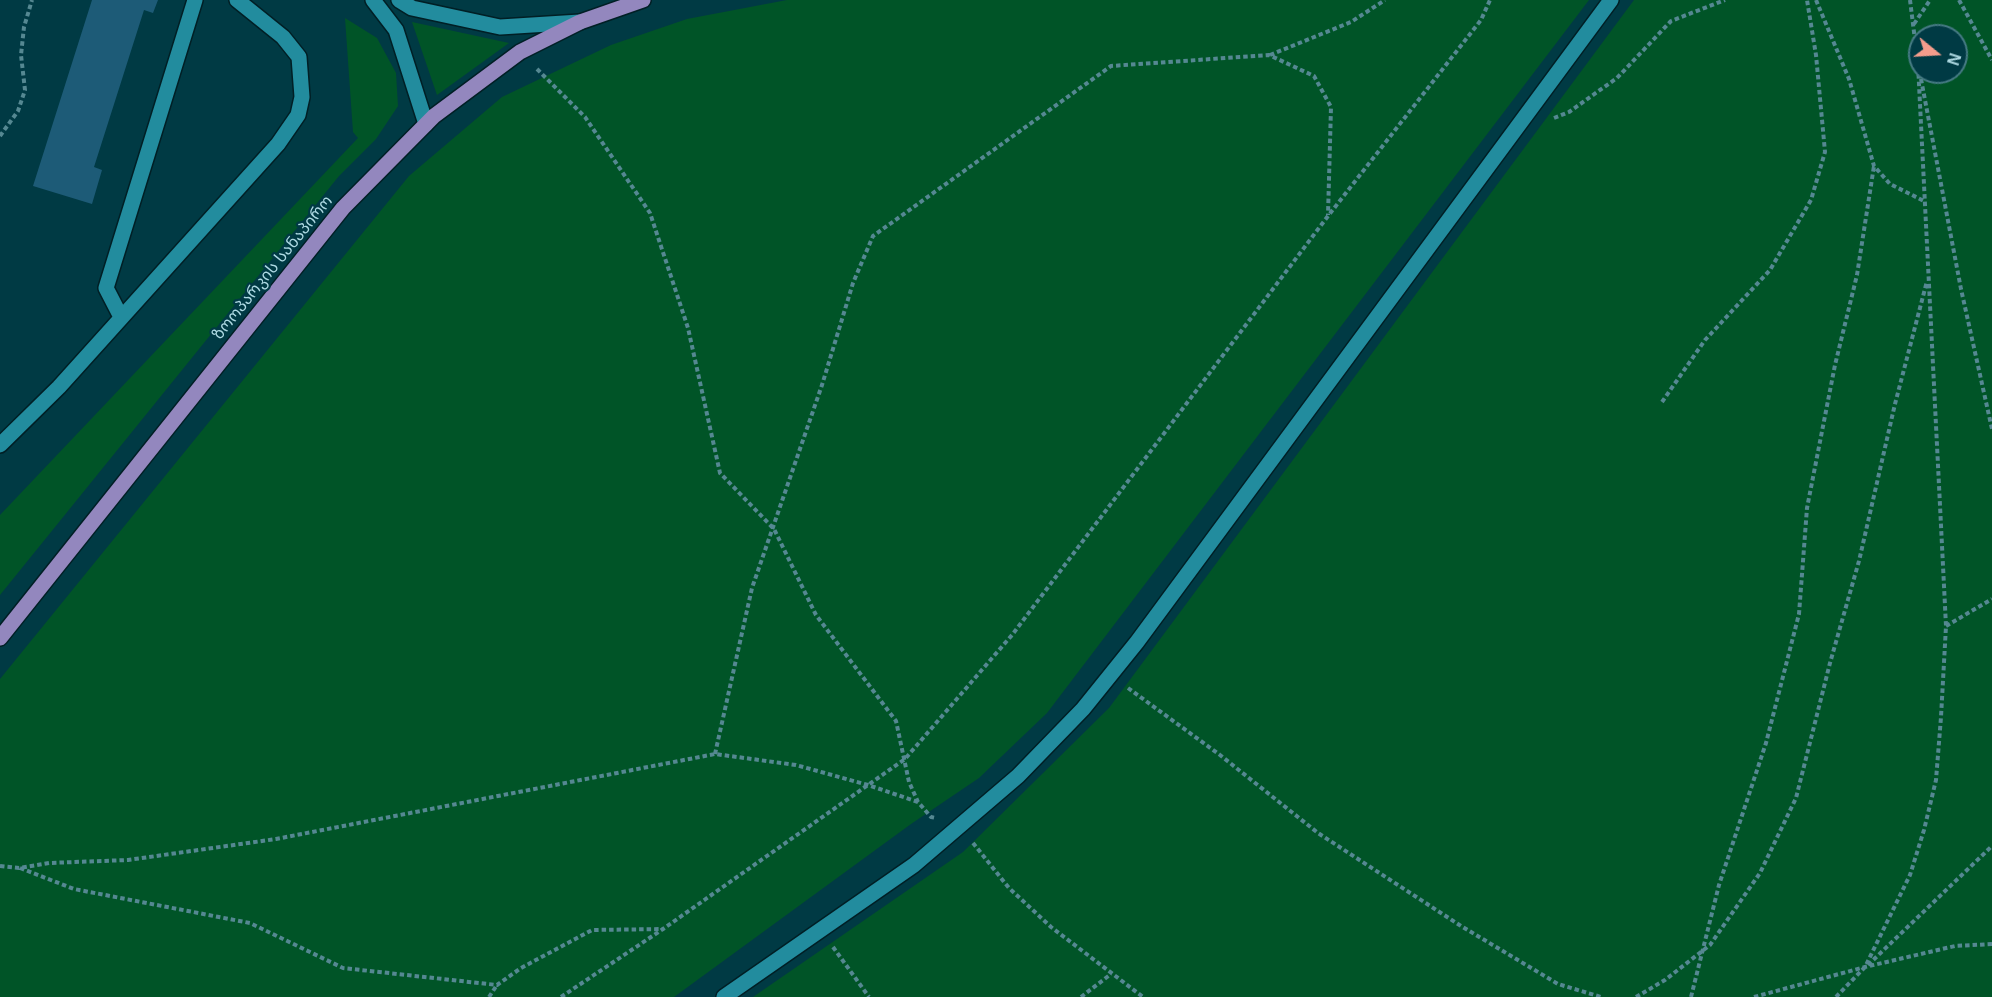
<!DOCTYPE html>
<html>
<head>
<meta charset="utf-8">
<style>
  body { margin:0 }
  #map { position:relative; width:1992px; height:997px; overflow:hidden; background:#003a44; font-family:Arial,sans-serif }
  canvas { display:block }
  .north { position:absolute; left:1908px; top:24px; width:60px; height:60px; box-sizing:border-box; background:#003a44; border:2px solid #467a84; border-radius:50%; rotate:108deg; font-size:16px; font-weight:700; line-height:24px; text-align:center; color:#aedae3 }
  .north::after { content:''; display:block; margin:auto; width:21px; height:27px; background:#f49d8c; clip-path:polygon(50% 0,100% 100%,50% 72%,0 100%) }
</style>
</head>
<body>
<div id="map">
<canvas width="1992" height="997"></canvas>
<div class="north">N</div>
</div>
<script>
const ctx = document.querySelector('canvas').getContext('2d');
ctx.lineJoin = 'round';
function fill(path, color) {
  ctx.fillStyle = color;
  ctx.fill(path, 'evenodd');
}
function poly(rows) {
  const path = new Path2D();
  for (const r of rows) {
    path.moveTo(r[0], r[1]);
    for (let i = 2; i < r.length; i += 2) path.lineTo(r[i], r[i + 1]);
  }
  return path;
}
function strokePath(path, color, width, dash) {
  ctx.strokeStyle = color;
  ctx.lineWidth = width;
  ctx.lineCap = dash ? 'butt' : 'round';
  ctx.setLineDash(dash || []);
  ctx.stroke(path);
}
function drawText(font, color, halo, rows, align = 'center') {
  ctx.font = font + ' Arial,"Noto Sans Georgian",sans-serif';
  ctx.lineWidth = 4.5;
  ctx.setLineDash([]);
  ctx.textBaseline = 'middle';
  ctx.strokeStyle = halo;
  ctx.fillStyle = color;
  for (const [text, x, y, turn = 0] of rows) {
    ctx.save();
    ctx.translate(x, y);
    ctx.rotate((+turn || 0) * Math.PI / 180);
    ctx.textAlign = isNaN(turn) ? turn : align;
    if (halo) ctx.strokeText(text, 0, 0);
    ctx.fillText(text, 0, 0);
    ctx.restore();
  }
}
fill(poly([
  [787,0,1589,0,1047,713,979,778,911,824,674,997,0,997,0,679,409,176,502,97,611,45,687,19],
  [1634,0,1992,0,1992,997,753,997,963,852,1109,708],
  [1920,36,1956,36,1956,72,1920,72],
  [345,18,377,38,396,73,398,106,376,139,339,176,0,595,0,515,358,138,353,132],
  [412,22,509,43,437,95]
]), '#005427');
fill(poly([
  [92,0,158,0,153,13,144,10,94,167,102,170,92,204,33,186]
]), '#1d5b77');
const minor = poly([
  [373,0,396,30,426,124],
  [399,0,412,8,500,27,580,22],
  [121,317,106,288,195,0],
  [0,445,59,387,278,144,298,115,302,97,299,57,283,37,237,0],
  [724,997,914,865,1018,776,1083,709,1137,642,1611,0]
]);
const major = poly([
  [0,638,343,208,434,116,520,52,580,22,643,0]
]);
strokePath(minor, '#011f25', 18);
strokePath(major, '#011f25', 18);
strokePath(poly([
  [1816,0,1849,79,1874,166,1890,184,1924,201],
  [1959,0,1992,60],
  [1914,24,1930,0],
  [1270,55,1351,22,1385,0],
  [537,69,585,117,650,213,688,328,720,473,774,529,816,615,896,721,909,782,918,802,931,817,936,818],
  [1921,79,1961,289,1992,429],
  [1554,118,1569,112,1617,78,1671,21,1725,0],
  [0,136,18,111,25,90,21,55,24,27,32,0],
  [1662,402,1705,340,1770,270,1811,200,1825,152,1816,55,1807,0],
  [1946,626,1992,599],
  [1128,688,1220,755,1318,833,1461,926,1558,984,1601,997],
  [715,754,752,588,822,385,853,283,873,236,1111,66,1269,55,1314,76,1331,107,1328,215],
  [973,843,1009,888,1051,927,1143,997],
  [0,866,19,868,49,863,128,860,276,839,715,754,796,765,868,785,918,802],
  [20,868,74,889,250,923,343,968,497,985,521,968,592,930,663,929],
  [833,947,869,997],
  [1868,965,1992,846],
  [489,997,497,985],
  [561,997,663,929,905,759,1012,635,1328,216,1481,20,1490,0],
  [1081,997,1111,974],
  [1636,997,1665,980,1710,945,1760,873,1796,798,1830,663,1859,561,1895,404,1927,281],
  [1691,997,1719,885,1766,743,1799,614,1807,508,1835,365,1857,275,1874,166],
  [1754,997,1865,967,1955,946,1992,944],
  [1836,997,1865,967,1910,875,1924,830,1936,780,1941,717,1946,626,1918,64,1910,0]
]), '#558892', 4, [4.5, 3]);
strokePath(minor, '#228c9e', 15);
strokePath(major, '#9387be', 15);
drawText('16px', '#aedae3', '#003a44', [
  ["ზოოპარკის სანაპირო",273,268,-51]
]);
</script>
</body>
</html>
